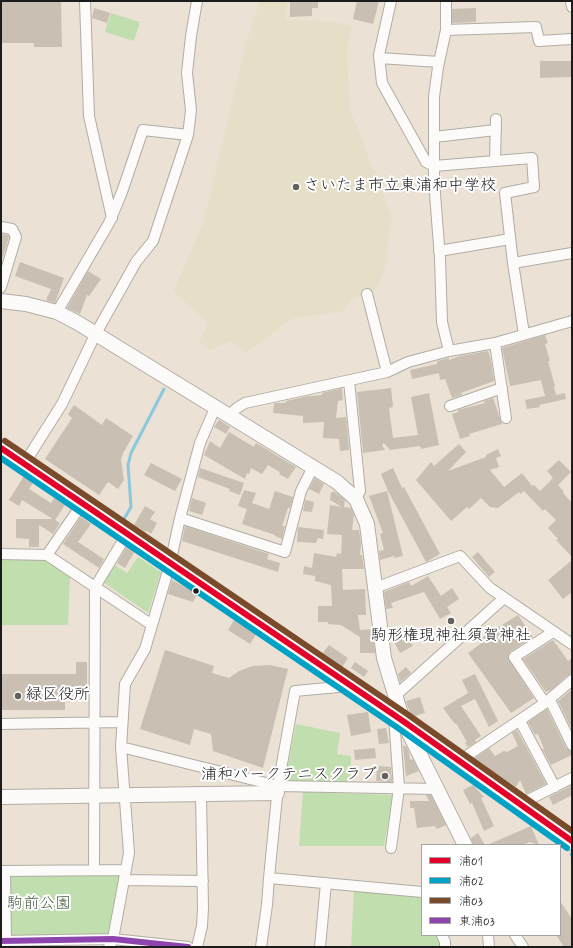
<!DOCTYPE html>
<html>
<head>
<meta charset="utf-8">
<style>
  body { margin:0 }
  #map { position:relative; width:573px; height:948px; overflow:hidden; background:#ebe2d5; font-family:Mynerve,"Klee One",sans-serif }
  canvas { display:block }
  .frame { position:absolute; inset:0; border:2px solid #1c1c1c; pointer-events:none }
  .legend { position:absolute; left:421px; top:844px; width:140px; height:92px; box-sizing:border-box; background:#fff; border:1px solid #a4a4a4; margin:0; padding:5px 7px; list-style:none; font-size:12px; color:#1c1c1c }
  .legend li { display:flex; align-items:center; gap:8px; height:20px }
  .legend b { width:20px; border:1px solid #a4a4a4 }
</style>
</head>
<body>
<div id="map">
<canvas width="573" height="948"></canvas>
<div class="frame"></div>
<ul class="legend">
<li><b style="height:5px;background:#e4002b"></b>浦01</li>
<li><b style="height:5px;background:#01a2c5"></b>浦02</li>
<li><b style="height:5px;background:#7a4b2a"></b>浦03</li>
<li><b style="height:5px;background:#8e44ad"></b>東浦03</li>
</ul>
</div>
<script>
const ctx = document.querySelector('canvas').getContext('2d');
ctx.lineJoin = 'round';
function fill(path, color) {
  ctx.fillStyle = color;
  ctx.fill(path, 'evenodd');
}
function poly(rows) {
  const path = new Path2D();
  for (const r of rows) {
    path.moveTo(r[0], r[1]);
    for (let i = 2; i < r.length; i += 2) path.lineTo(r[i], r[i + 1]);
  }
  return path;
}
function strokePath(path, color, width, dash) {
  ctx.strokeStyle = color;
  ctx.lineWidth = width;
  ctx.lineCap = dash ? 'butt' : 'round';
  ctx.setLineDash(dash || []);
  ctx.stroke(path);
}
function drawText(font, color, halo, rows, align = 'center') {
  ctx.font = font + ' Mynerve,"Klee One",sans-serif';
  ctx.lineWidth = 4;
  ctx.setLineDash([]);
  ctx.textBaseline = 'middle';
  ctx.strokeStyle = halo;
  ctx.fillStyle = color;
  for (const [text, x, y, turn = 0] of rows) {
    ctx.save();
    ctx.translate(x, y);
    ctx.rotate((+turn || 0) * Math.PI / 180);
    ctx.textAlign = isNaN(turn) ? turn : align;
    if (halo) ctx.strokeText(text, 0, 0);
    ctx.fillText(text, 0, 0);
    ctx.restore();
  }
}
fill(poly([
  [260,1,287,1,286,20,332,21,351,26,347,54,350,110,391,215,385,269,374,292,352,299,343,311,292,319,246,353,231,341,210,350,199,343,208,322,173,292,203,224,247,40]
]), '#e5dfc7');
fill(poly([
  [111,13,140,22,134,41,105,32],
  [138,557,161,572,148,613,103,582,115,565,127,573],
  [46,559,70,577,68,625,1,625,1,560],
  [296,724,340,733,337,754,351,756,350,783,285,781],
  [303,792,393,795,384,846,299,846],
  [121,873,108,934,12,937,8,934,8,879,11,875],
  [354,891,422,895,422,935,438,935,440,947,351,947]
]), '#c1deaf');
strokePath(poly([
  [124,519,131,507,128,465,131,453,164,389],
  [571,854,572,856]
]), '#8bc8dd', 3);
fill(poly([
  [61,1,62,47,34,47,34,43,1,43,1,2],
  [290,1,318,1,318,8,312,8,312,16,290,17],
  [357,1,379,1,373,24,353,19],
  [94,8,110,13,107,23,92,18],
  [476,8,476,22,452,23,452,9],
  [540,61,572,61,572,77,540,78],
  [1,234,8,235,9,237,3,257,1,257],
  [20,262,64,278,55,303,46,300,51,289,15,276],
  [88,271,101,279,89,296,87,295,80,314,67,308],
  [545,335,548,343,545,344,550,361,548,361,555,386,554,387,556,395,565,393,566,399,539,405,540,407,527,409,525,400,545,396,541,380,510,386,502,348],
  [488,351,491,360,494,381,461,393,462,395,452,398,445,379,440,380,439,373,412,379,410,370,437,364,437,361,449,358,449,360,460,356],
  [342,388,343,400,338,401,336,418,346,417,349,450,340,451,339,439,323,438,324,422,303,423,303,416,273,413,274,403,285,403,286,401,308,396,322,395,322,393],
  [391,388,393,407,389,408,393,438,418,435,411,397,429,393,439,445,421,449,420,446,390,450,384,443,382,445,385,450,363,453,357,392],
  [493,398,502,424,469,434,470,436,460,439,452,414,458,412,458,410,485,403,484,401],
  [74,405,102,425,106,418,133,436,123,453,121,460,124,480,118,489,108,482,99,495,45,459,72,418,68,414],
  [219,420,230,427,226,434,214,427],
  [229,432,254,447,256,443,296,467,288,479,279,474,280,472,268,465,262,474,251,468,249,474,247,473,245,479,204,455,210,441,220,448],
  [459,444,466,452,448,471,486,457,486,455,498,449,501,456,496,458,499,467,490,470,504,487,522,473,532,486,534,485,540,491,553,478,547,471,559,460,571,472,558,485,564,492,563,493,572,503,572,557,556,540,558,539,548,528,556,520,545,509,543,511,524,491,520,494,519,492,498,508,490,507,481,498,469,509,467,507,451,521,416,480,431,462,434,466],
  [151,463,182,479,175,491,144,475],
  [200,468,244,483,240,495,229,491,230,489,198,477],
  [393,468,402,488,404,487,440,554,426,562,388,491,381,474],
  [24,476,33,483,29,489,51,503,54,498,65,505,55,520,60,523,53,534,39,525,39,547,29,547,29,539,16,538,16,519,53,519,22,500,19,506,9,500],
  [315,478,324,484,319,494,309,489],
  [244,490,256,493,252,503,269,509,275,491,293,497,290,508,288,508,282,526,285,526,282,539,275,536,275,535,242,524,247,509,238,506],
  [387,491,403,556,394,558,394,556,380,560,379,551,384,550,380,534,383,533,369,496],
  [331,492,335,492,345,500,344,507,351,508,354,515,352,530,359,530,361,543,360,555,362,555,364,569,342,569,343,590,365,589,366,615,358,615,360,630,372,629,375,653,360,653,360,637,341,625,328,624,328,622,318,622,318,606,332,606,331,585,315,581,315,576,303,574,304,566,312,568,314,553,336,557,337,553,341,554,342,535,327,534,330,505,342,507,330,500],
  [192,498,206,503,202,515,189,511],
  [305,500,314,502,312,512,303,511],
  [145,506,155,512,150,519,157,523,151,534,147,531,146,532,134,525],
  [81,517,91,524,78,542,104,559,99,568,63,544],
  [185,526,269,554,267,559,280,563,278,572,182,541],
  [298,527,324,530,323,539,318,538,316,543,297,542],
  [127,546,135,551,125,568,117,563],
  [478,552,495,572,489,577,472,557],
  [572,560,572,592,563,599,548,580],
  [428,576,441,596,452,588,459,599,447,607,451,613,440,619,424,592,391,603,393,608,386,609,384,592,409,582,411,586],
  [172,580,197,594,193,602,168,594],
  [518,615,533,637,510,652,508,658,534,698,511,713,468,653,483,642,481,638],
  [234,620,256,634,250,644,228,630],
  [406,633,413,646,400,653,393,640],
  [553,640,568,661,572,658,572,674,568,675,551,690,546,692,523,659],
  [329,645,348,658,342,667,322,654],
  [165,650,214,666,212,673,229,678,239,671,253,666,270,665,288,669,263,768,213,751,211,734,194,729,190,745,140,729],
  [76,662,87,662,87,692,65,692,65,710,1,710,1,674,76,674],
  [355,662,368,671,364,677,351,668],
  [406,667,411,673,400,682,398,674],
  [475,674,498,721,489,727,475,699,461,706,481,736,475,740,476,742,468,747,465,743,467,742,456,723,455,724,443,708,468,693,462,680],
  [572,689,572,730,558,701],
  [420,697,425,713,415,716,410,713,406,701],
  [547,709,566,748,572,751,572,755,551,765,542,749,544,749,538,734,535,735,528,722],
  [368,712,371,732,351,736,347,715],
  [386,728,389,743,379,744,377,729],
  [517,730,546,784,526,794,520,780,516,787,474,759,489,748,495,756,504,751,507,752,518,746,512,733],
  [403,746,406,746,409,752,410,760,413,759,419,771,406,776],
  [375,748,376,758,355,760,354,750],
  [377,766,391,767,392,782,376,781],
  [473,785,484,797,481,798,494,826,484,831,472,803,470,804,463,790],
  [571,786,572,795,553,805,549,797],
  [426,795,431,795,446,825,437,829,435,826,417,828,414,808,410,808,410,801,429,801],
  [531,826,539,845,530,842,522,845,487,845],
  [478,833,485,845,473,845,471,838],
  [560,901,572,919,572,947,564,947,556,935,560,935]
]), '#c9bfb2');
const street = poly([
  [85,1,89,116,112,218],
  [391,1,379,55,382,83,426,162,434,166,532,158,534,187,505,193,513,263,524,334],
  [446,1,446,30,438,67,434,97,434,181,440,258,442,322,449,351],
  [571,1,572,7],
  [446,30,536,27,539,41,572,39],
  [379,58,439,62],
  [434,137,496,130],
  [495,161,496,119],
  [1,227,12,229,16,237,1,287],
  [439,251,510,239],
  [513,263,572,253],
  [367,294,387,372],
  [57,312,109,223,122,192,143,130,188,135],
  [495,343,506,418],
  [349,381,360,491,356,499],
  [450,406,502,388],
  [228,416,237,408,245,403,387,372,408,362,449,351,495,343,572,321],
  [24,464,62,404,95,335,136,262,153,241,188,135,191,110,187,73,191,36,197,1],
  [180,518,285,552,301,491,313,467],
  [1,554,47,555,82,504],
  [47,555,152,625],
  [375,588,460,556,490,588,572,644],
  [395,696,504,598],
  [550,700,572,745],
  [545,703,514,657,553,632],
  [520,721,555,787],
  [1,724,122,722],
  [121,747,278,786,437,789],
  [468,755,545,703,572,680],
  [522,806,530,799,572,778],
  [391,848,399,788,394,716],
  [94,869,95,587,127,534],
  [1,871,126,870],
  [5,871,6,941],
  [269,878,422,892],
  [124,880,203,881],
  [442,935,445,942,445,947],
  [488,935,489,947],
  [515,935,523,947],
  [1,941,113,939,188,947],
  [109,947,113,939,129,853,121,747,125,684,145,649,170,564,180,518,200,443,215,408],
  [197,947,202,926,203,908,201,794],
  [261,947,267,905,269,878,278,786,295,691,349,686],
  [320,947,326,883]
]);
const secondary = poly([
  [1,301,26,304,57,312,78,323,337,482,356,499,367,524,384,658,403,721,465,845],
  [1,797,277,793]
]);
const highway = poly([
  [1,448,403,721,572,841]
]);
strokePath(street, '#b1aca4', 12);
strokePath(secondary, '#b1aca4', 16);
strokePath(highway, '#b1aca4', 20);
strokePath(street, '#fcfbf9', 10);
strokePath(secondary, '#fcfbf9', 14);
strokePath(highway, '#fcfbf9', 18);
strokePath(poly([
  [1,448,403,721,572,841]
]), '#e4002b', 6);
strokePath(poly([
  [1,458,398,728,567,848]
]), '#01a2c5', 6);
strokePath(poly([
  [5,441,407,714,572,831]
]), '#7a4b2a', 6);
strokePath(poly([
  [1,941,113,939,188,947]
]), '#8e44ad', 6);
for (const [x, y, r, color] of [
  [296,187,4,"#64615d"],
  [196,591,3.5,"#1c1c1c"],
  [451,621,4,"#64615d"],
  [18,696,4,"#64615d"],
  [385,776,4,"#64615d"]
]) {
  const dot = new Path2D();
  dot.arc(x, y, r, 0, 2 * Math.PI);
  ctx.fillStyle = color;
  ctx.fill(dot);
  strokePath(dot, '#fff', 1.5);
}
drawText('16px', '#1c1c1c', '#fff', [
  ["さいたま市立東浦和中学校",304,187],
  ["駒形権現神社須賀神社",451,637,"center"],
  ["緑区役所",26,696],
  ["浦和パークテニスクラブ",377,776,"right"]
], 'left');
drawText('16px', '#4a5f45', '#fff', [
  ["駒前公園",39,905]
]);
</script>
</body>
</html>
